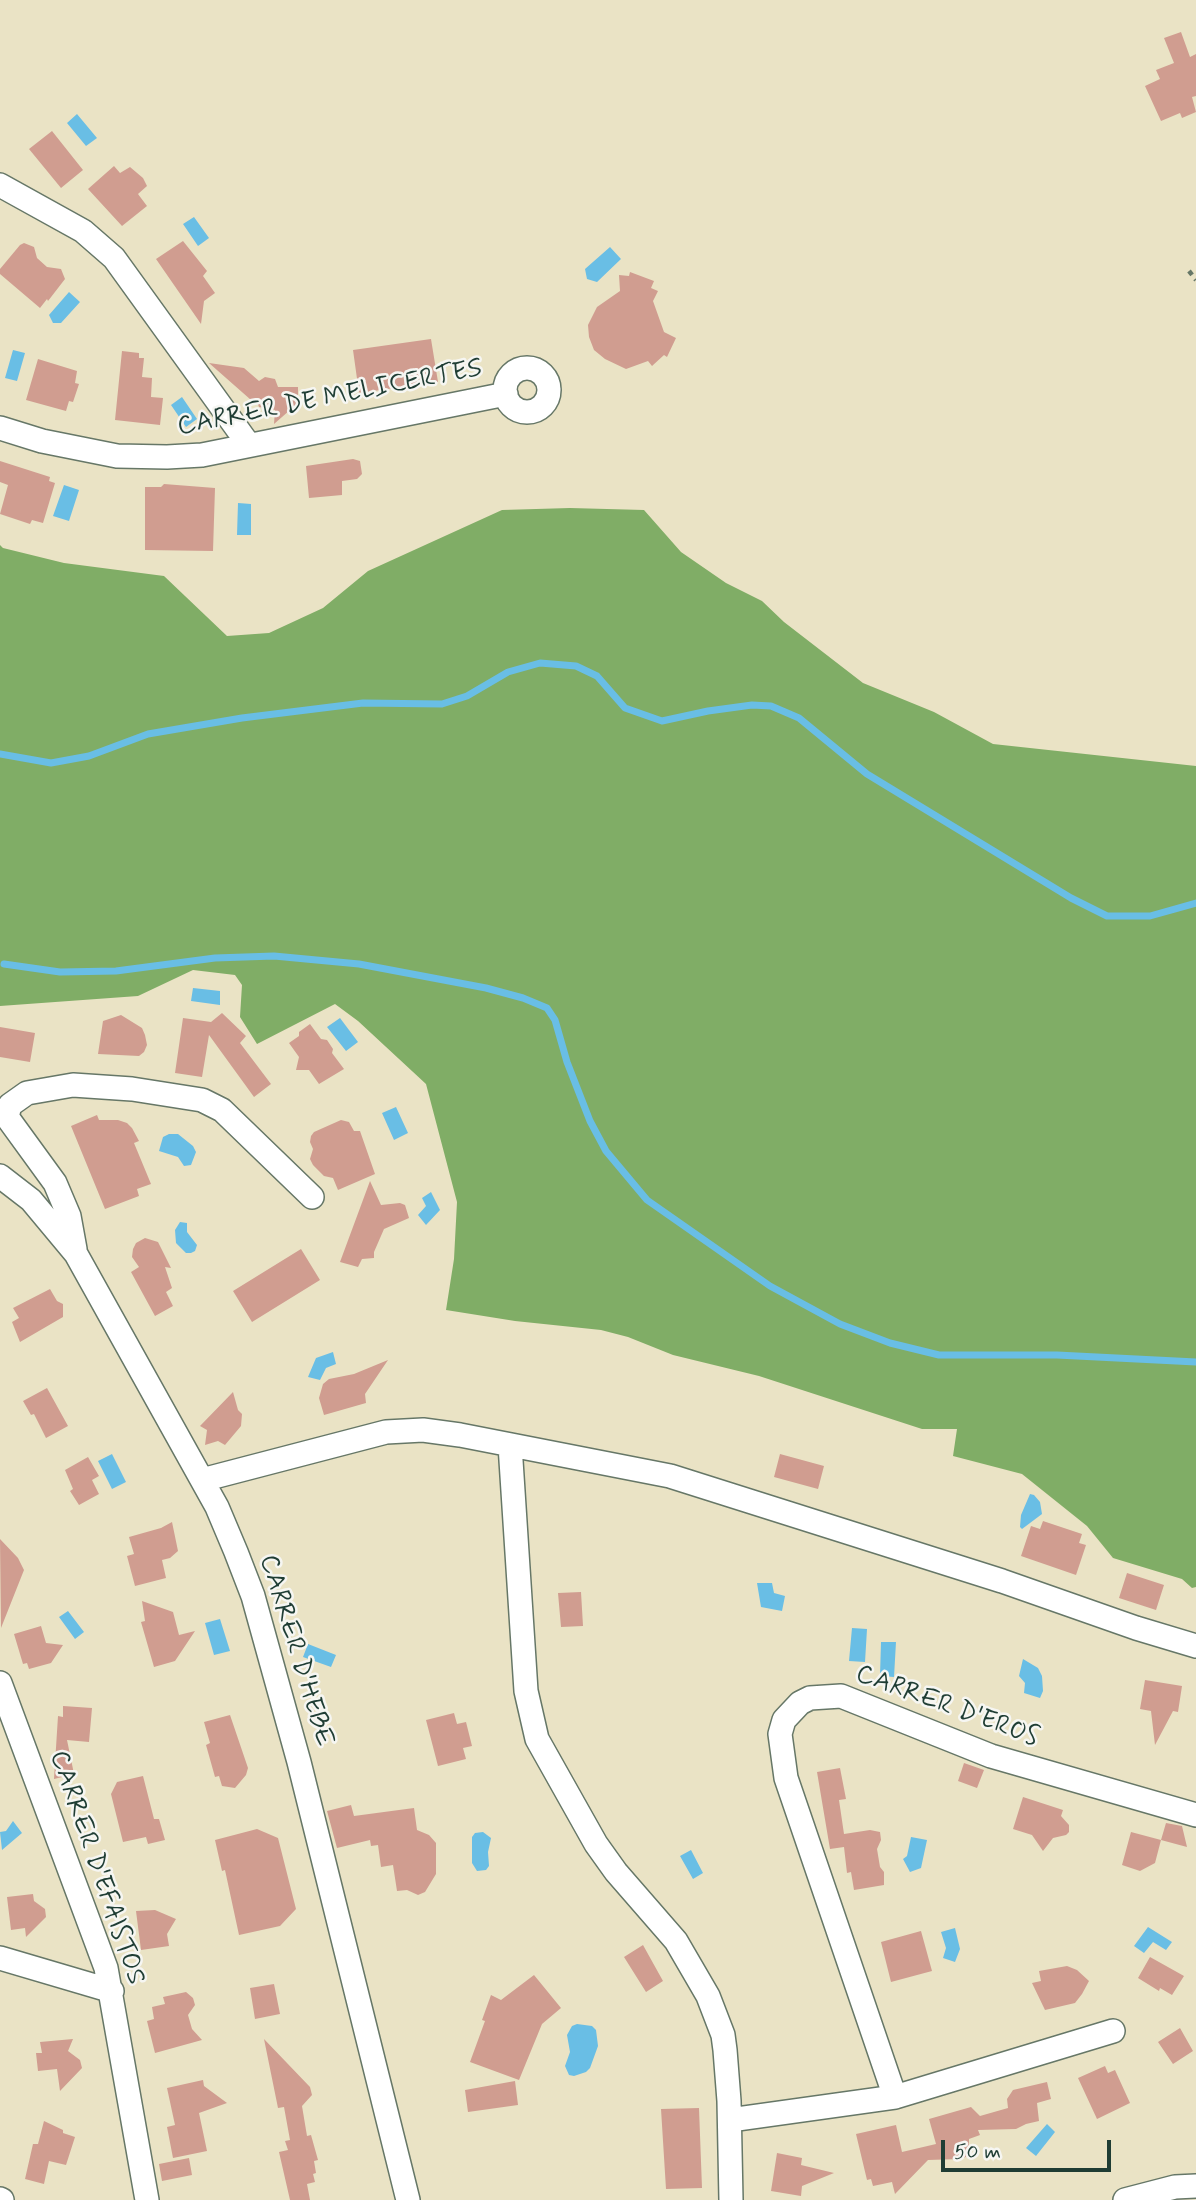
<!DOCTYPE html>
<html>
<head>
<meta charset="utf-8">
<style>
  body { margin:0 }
  #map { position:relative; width:1196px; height:2200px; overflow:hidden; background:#eae3c5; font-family:Mynerve,sans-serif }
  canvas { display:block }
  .scale { position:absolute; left:941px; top:2140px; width:170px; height:32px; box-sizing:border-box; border:4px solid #1f3d34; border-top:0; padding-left:9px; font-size:21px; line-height:24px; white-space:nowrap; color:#1f3d34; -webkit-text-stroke:5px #f6f6f2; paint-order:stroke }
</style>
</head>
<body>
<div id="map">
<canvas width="1196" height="2200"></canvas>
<div class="scale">50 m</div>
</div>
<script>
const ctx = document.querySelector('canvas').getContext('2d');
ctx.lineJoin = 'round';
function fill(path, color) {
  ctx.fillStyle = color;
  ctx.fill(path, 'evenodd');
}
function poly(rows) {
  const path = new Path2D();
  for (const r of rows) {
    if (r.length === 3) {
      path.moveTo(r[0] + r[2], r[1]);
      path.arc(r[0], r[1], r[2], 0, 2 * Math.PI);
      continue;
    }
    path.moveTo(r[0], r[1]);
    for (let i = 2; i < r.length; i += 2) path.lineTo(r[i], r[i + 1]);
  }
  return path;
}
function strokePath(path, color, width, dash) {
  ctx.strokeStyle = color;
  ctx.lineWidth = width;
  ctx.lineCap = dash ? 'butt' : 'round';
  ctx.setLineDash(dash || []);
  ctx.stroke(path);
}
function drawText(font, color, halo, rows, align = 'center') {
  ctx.font = font + ' Mynerve,sans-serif';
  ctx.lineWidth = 5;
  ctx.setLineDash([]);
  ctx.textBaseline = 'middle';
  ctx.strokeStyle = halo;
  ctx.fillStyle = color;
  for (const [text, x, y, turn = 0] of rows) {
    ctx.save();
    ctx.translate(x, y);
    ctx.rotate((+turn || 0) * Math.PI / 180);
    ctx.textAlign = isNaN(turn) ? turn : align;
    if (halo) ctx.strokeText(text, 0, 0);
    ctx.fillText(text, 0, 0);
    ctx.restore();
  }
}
fill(poly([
  [570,508,644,510,681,552,726,583,762,601,784,622,863,683,934,712,993,744,1196,766,1196,1587,1192,1588,1182,1579,1113,1558,1087,1526,1022,1474,953,1456,957,1429,922,1429,759,1376,673,1355,628,1337,601,1330,515,1321,446,1310,454,1259,457,1202,426,1084,358,1021,335,1004,257,1044,240,1017,242,985,235,975,193,970,138,996,0,1006,0,545,3,548,64,563,164,576,227,636,269,633,323,608,368,571,502,510]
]), '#80ad66');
fill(poly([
  [77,114,97,138,86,146,67,123],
  [194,217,209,238,198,246,183,224],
  [610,247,621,259,597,282,587,279,585,269],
  [69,292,80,302,61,323,53,323,49,315],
  [13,350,25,353,17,381,5,378],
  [182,397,197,419,186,427,171,405],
  [64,485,79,490,69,521,53,516],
  [238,503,251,504,251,535,237,535],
  [193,988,220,991,220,1005,191,1001],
  [340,1018,358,1042,346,1051,327,1027],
  [396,1107,408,1133,394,1140,382,1113],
  [169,1134,178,1134,193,1146,196,1152,191,1165,184,1166,178,1157,159,1151,163,1137],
  [431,1192,440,1210,426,1225,418,1215,426,1206,422,1198],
  [180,1222,187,1223,187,1232,197,1245,195,1251,191,1253,186,1253,176,1243,175,1230],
  [333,1352,336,1364,326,1368,320,1380,308,1377,316,1358],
  [112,1454,126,1482,112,1489,98,1461],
  [1030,1494,1034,1495,1040,1502,1042,1514,1022,1529,1020,1527,1021,1515],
  [757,1583,772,1583,774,1593,785,1596,782,1611,761,1607],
  [68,1611,84,1632,75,1639,59,1617],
  [220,1619,230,1651,214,1655,205,1623],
  [852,1628,867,1629,865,1662,849,1661],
  [881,1642,896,1642,894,1677,880,1676],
  [308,1644,336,1655,331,1667,303,1657],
  [1023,1659,1038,1668,1042,1676,1043,1691,1040,1698,1024,1693,1025,1683,1019,1676],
  [13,1821,22,1833,2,1850,0,1832,6,1831],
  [483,1832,491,1838,488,1852,489,1866,486,1870,477,1871,472,1863,472,1837,475,1833],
  [911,1837,927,1840,921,1868,910,1872,903,1859,907,1856],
  [691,1850,703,1873,693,1879,680,1856],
  [1148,1927,1172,1942,1166,1950,1153,1942,1144,1953,1134,1946],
  [955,1928,960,1949,955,1962,943,1958,946,1948,941,1932],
  [577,2024,592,2026,596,2030,598,2046,590,2068,586,2072,574,2076,569,2075,565,2066,570,2052,567,2035,572,2026],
  [1047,2124,1055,2132,1036,2156,1026,2148]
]), '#69bee5');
strokePath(poly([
  [0,754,51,763,89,756,148,734,242,718,363,703,442,704,467,696,508,672,540,663,576,666,597,676,625,708,662,721,708,711,752,705,771,706,799,718,867,774,1071,898,1107,916,1150,916,1196,903],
  [4,964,60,972,116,971,215,958,274,956,359,964,486,988,523,998,547,1008,555,1020,567,1062,590,1121,606,1151,647,1200,770,1286,840,1324,890,1343,939,1355,1057,1355,1196,1362]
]), '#69bee5', 7);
fill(poly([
  [1181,32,1190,57,1196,54,1196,96,1192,97,1196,112,1182,118,1180,113,1161,121,1145,86,1160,79,1156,70,1174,63,1164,38],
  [52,131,83,170,61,188,29,149],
  [114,166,120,173,130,167,143,178,147,186,138,194,147,206,122,226,88,189],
  [183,241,207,271,203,276,215,293,204,301,201,324,156,259],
  [24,243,34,247,37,258,47,267,61,269,65,279,48,301,47,299,40,308,0,274,0,269,20,245],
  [630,272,654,281,651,288,658,291,653,301,664,332,676,338,667,357,664,355,652,366,648,361,626,369,605,359,594,350,589,337,588,325,597,307,620,291,619,275,629,276],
  [431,339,438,382,359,393,353,350],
  [122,351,139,353,139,358,144,358,142,377,152,378,151,397,163,398,160,425,115,420],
  [38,359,77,371,75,383,79,384,73,402,69,401,66,411,26,400],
  [209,363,244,368,259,381,265,377,275,379,278,387,298,387,298,403,274,424,275,410,259,407,257,402,251,400],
  [353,459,360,461,362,474,357,479,342,481,342,495,309,498,306,466],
  [0,461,50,477,49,481,55,483,43,523,32,520,30,524,0,514,8,485,0,482],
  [164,484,215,488,213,551,145,550,145,487,161,487],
  [222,1013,246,1036,240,1043,271,1084,254,1097,209,1035,202,1077,175,1073,183,1018,211,1022],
  [121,1015,142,1028,145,1035,147,1045,144,1052,139,1056,98,1054,103,1021],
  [310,1024,321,1039,327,1040,333,1049,332,1053,344,1069,319,1084,309,1070,296,1070,299,1057,289,1043,299,1036,299,1032],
  [0,1027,35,1033,30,1062,0,1057],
  [97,1115,99,1120,118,1120,127,1123,132,1128,139,1141,134,1143,151,1184,137,1189,139,1196,105,1209,71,1126],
  [341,1120,349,1122,354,1131,360,1131,375,1174,338,1190,333,1178,324,1176,313,1165,310,1159,313,1149,310,1142,311,1136,314,1132],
  [370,1181,381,1205,400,1203,405,1205,409,1218,384,1229,374,1252,374,1258,362,1259,358,1267,340,1262],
  [145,1238,158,1242,171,1268,165,1267,172,1288,166,1292,173,1306,155,1316,131,1272,139,1267,132,1257,133,1249,136,1243],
  [301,1249,320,1280,252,1322,233,1291],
  [50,1289,57,1301,63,1304,63,1317,20,1342,12,1322,19,1318,13,1308],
  [388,1360,365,1394,366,1403,324,1415,319,1398,323,1384,329,1379,354,1374],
  [47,1388,68,1426,46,1438,34,1414,31,1415,23,1401],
  [233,1392,238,1410,242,1414,241,1426,225,1445,218,1441,205,1445,207,1430,200,1426],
  [780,1454,824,1466,818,1489,774,1477],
  [88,1457,99,1476,92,1480,99,1494,79,1505,70,1491,73,1489,65,1470],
  [1043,1521,1082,1534,1079,1543,1086,1545,1076,1575,1021,1556,1031,1526,1040,1529],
  [172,1522,178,1551,170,1558,162,1560,166,1578,135,1586,127,1556,134,1554,129,1537,161,1528],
  [0,1539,18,1558,24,1570,1,1628],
  [1127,1573,1164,1585,1156,1610,1119,1598],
  [581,1592,583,1626,561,1627,558,1593],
  [142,1601,173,1612,179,1635,195,1631,175,1661,154,1667,141,1622,145,1621],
  [41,1626,46,1643,63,1645,51,1663,29,1669,27,1663,23,1664,14,1634],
  [1145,1680,1182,1686,1178,1712,1173,1711,1155,1745,1151,1711,1140,1709],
  [63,1706,92,1708,89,1742,67,1740,74,1774,54,1779,58,1716,63,1717],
  [454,1713,457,1724,466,1722,472,1746,463,1748,466,1759,438,1766,426,1720],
  [230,1715,248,1768,246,1775,235,1788,222,1786,219,1776,215,1777,206,1745,210,1743,204,1722],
  [964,1763,984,1770,977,1788,958,1781],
  [840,1768,846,1799,839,1800,844,1834,870,1830,880,1832,881,1840,877,1849,880,1867,884,1872,884,1885,854,1890,851,1872,847,1873,844,1847,830,1849,817,1772],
  [143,1776,154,1819,159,1819,165,1840,148,1844,146,1837,123,1842,111,1794,117,1782],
  [1023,1797,1063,1810,1061,1816,1069,1825,1069,1832,1066,1835,1053,1838,1043,1851,1032,1835,1013,1829],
  [351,1805,354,1816,414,1808,417,1830,429,1835,436,1843,436,1874,425,1892,418,1895,407,1890,397,1891,393,1865,381,1867,378,1845,371,1846,370,1840,337,1848,327,1811],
  [1166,1823,1182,1826,1187,1847,1161,1840],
  [257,1829,278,1838,296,1909,280,1926,239,1935,225,1870,222,1871,215,1840],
  [1131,1832,1161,1840,1155,1863,1140,1871,1122,1865],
  [33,1894,34,1901,45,1909,46,1917,26,1937,25,1928,11,1930,7,1897],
  [155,1910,176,1919,167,1934,169,1946,141,1950,136,1911],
  [921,1931,932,1971,891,1982,881,1942],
  [643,1945,663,1981,646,1992,624,1957],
  [1150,1957,1184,1976,1172,1995,1160,1988,1159,1991,1138,1978],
  [1067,1966,1077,1970,1089,1981,1082,1994,1075,2003,1045,2010,1032,1983,1041,1981,1039,1971],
  [534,1975,561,2008,542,2024,519,2080,470,2062,485,2021,482,2020,491,1995,501,2000],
  [274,1984,280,2014,255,2019,250,1988],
  [186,1992,193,1998,195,2005,188,2015,192,2029,202,2040,155,2053,147,2021,154,2019,152,2007,165,2004,163,1997],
  [1180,2028,1193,2051,1173,2064,1158,2042],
  [73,2039,68,2051,80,2060,82,2068,60,2091,57,2069,38,2071,36,2053,42,2053,40,2042],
  [264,2039,310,2087,312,2095,302,2106,307,2136,311,2135,318,2160,314,2161,316,2173,313,2174,315,2182,307,2184,310,2200,290,2200,279,2152,288,2150,285,2141,290,2140,284,2107,278,2108],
  [1105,2066,1108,2073,1115,2070,1130,2103,1097,2119,1078,2078],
  [203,2080,204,2086,227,2103,199,2113,207,2151,173,2158,167,2127,175,2125,167,2088],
  [515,2081,518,2105,468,2112,465,2090],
  [1047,2082,1051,2099,1037,2103,1039,2121,1026,2124,1016,2129,978,2130,980,2135,969,2139,969,2150,966,2157,960,2159,928,2160,895,2194,892,2182,873,2186,871,2179,867,2180,856,2134,896,2125,902,2152,936,2144,929,2119,971,2107,980,2116,1008,2108,1007,2099,1013,2090],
  [699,2108,702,2188,666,2189,661,2109],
  [44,2121,63,2130,63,2133,75,2137,66,2165,49,2161,44,2184,25,2179,33,2144,38,2144],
  [777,2153,802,2158,801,2165,834,2173,802,2186,801,2196,771,2191],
  [189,2158,192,2175,162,2181,159,2164]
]), '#d09d90');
const minor = poly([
  [0,185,83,231,114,258,249,445],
  [527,390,22],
  [0,428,42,441,117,456,167,457,202,455,506,394],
  [0,1176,31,1200,76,1254,217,1507,236,1552,253,1596,299,1762,408,2200],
  [75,1249,69,1216,55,1183,7,1117,10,1105,27,1093,73,1085,132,1089,202,1100,222,1110,312,1197],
  [510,1445,526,1691,537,1739,596,1844,616,1872,676,1941,708,1996,723,2035,725,2050,729,2101,731,2200],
  [202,1480,386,1432,423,1430,460,1435,670,1476,1002,1581,1136,1628,1196,1646],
  [0,1683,106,1968,147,2200],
  [0,1958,112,1991],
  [895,2097,1113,2031],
  [730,2120,895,2097,786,1778,780,1734,784,1720,800,1703,810,1698,841,1696,991,1756,1196,1815],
  [0,2199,2,2200],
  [1125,2200,1175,2187,1196,2186]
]);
strokePath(minor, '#667767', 26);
strokePath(poly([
  [1189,271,1196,280]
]), '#667767', 4.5, [5, 5]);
strokePath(minor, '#fff', 23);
drawText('26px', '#1f3d34', '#f6f6f2', [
  ["CARRER DE MELICERTES",330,399,-11],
  ["CARRER D'HEBE",295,1651,73],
  ["CARRER D'EROS",947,1707,20],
  ["CARRER D'EFAISTOS",96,1868,71]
]);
</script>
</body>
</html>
